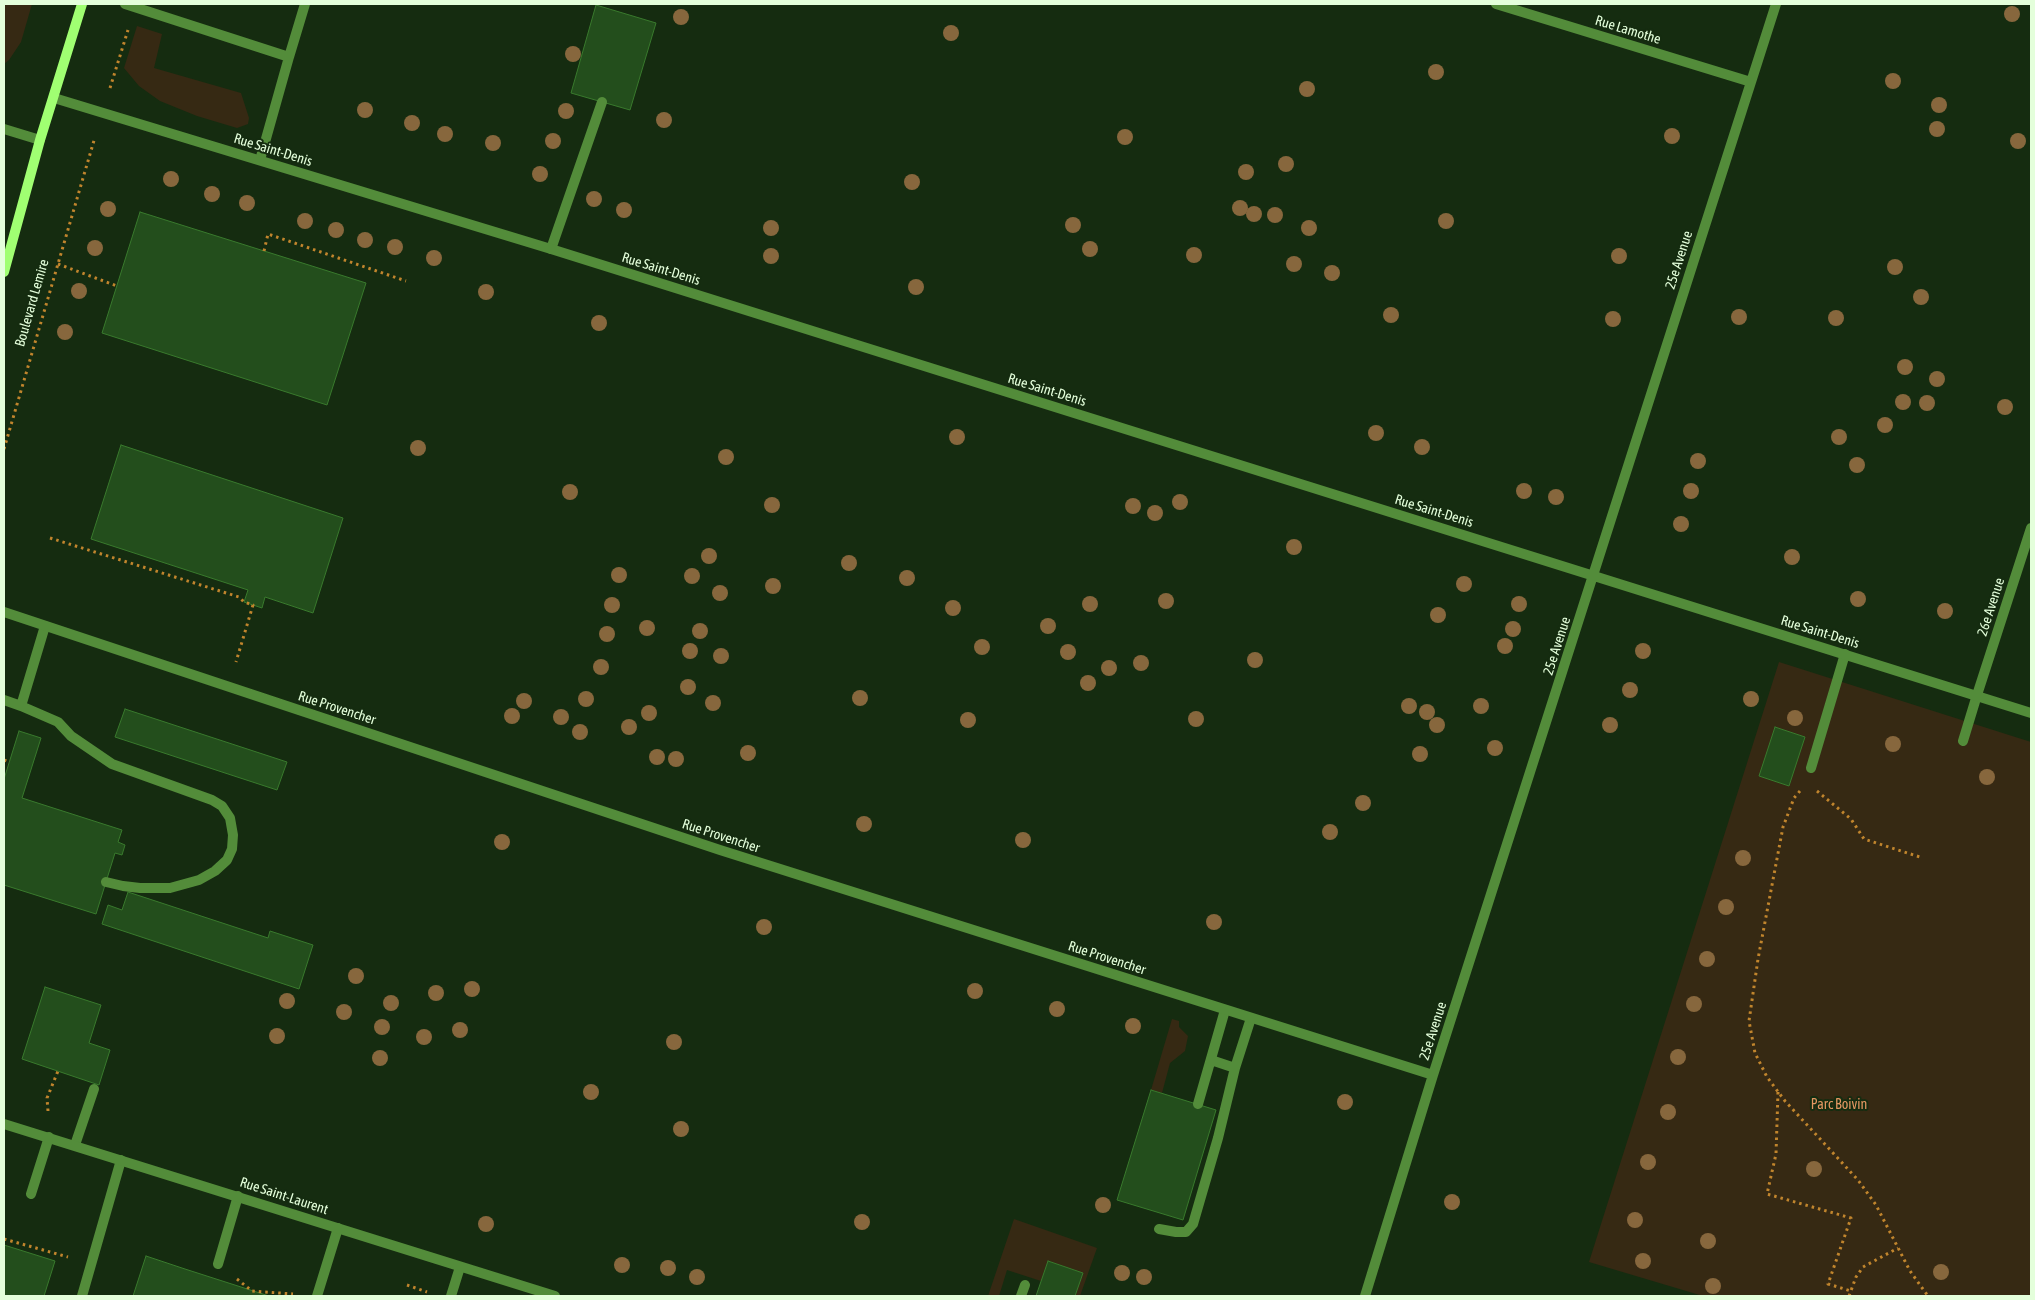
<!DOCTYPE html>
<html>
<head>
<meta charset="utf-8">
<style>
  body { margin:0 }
  #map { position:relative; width:2035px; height:1300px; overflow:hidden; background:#152c10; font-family:"Asap Condensed",sans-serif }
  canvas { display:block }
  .frame { position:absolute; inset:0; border:5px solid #e4ffdb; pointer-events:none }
</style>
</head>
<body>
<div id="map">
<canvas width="2035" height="1300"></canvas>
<div class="frame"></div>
</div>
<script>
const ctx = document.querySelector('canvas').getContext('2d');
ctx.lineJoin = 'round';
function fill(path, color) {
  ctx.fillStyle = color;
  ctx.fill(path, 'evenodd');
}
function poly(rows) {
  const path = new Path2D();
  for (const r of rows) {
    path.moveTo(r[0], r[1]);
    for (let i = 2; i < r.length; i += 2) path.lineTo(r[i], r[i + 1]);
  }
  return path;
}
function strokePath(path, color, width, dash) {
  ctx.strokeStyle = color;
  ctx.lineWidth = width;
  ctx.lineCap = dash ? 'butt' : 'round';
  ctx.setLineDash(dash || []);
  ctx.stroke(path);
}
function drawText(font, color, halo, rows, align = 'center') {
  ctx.font = font + ' "Asap Condensed",sans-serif';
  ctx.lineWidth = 4;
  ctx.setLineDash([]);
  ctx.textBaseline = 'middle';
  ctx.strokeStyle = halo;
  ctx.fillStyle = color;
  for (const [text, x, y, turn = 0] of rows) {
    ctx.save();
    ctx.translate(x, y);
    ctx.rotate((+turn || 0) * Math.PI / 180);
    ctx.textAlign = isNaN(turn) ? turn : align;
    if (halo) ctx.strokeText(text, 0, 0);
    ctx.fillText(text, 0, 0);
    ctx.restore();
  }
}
fill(poly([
  [4,4,32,4,21,42,9,60,4,64],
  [137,26,162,34,154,68,241,93,249,118,248,124,237,128,197,116,160,101,139,86,124,68],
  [1779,662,2031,742,2031,1296,1703,1296,1589,1262],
  [1172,1019,1179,1021,1179,1027,1188,1036,1185,1051,1170,1063,1162,1093,1151,1090],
  [1014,1219,1097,1248,1080,1296,1075,1296,1083,1273,1048,1261,1041,1281,1007,1270,999,1296,988,1296]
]), '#362913');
const building = poly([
  [596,5,656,23,630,110,571,93,596,5],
  [140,212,366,283,327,405,102,333,140,212],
  [121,445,343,518,313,613,265,597,262,608,244,602,248,590,91,539,121,445],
  [125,709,287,762,277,790,115,737,125,709],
  [1775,727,1805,737,1789,786,1759,776,1775,727],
  [19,731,41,738,22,798,122,830,118,842,125,845,122,855,115,853,96,914,4,885,4,779,19,731],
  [128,892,268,938,270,931,313,945,299,989,102,924,108,905,122,910,128,892],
  [45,987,101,1005,89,1043,110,1050,99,1085,22,1059,45,987],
  [1151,1090,1216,1110,1183,1220,1117,1200,1151,1090],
  [4,1245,55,1261,44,1296,4,1296,4,1245],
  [146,1256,185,1269,269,1296,133,1296,146,1256],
  [1048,1261,1083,1273,1075,1296,1036,1296,1048,1261]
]);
fill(building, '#234e1c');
strokePath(building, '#397a2d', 1);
strokePath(poly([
  [110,88,128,30],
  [264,251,268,234,406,281],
  [58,264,117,286],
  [4,449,95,137],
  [50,538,239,597,244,602,253,605,236,662],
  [4,760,9,762],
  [1800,791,1794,798,1783,827,1758,959,1749,1021,1755,1053,1767,1077,1785,1101,1858,1180,1876,1205,1910,1271,1928,1296],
  [1817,791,1851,819,1864,839,1923,858],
  [1778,1092,1776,1154,1767,1194,1851,1218,1828,1284,1851,1291],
  [48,1111,47,1098,58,1071],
  [4,1239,68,1257],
  [237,1279,252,1291,293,1294],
  [407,1285,427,1292],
  [1849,1296,1856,1277,1863,1267,1898,1248]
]), '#c1852d', 3, [2.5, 4]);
strokePath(poly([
  [125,4,289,57,260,160],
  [289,57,305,4],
  [551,249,602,102],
  [45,626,21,706,58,722,71,736,112,764,212,800,222,806,230,818,233,835,232,849,227,860,215,871,199,880,170,888,140,888,123,886,106,882],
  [4,700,21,706],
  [1963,741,1977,695],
  [1811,768,1845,654],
  [1211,1060,1235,1068],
  [1198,1104,1225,1010],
  [75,1145,94,1089],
  [31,1194,49,1137],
  [1159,1229,1176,1232,1186,1232,1193,1224,1218,1138,1235,1068,1251,1018],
  [218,1264,238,1196],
  [82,1296,121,1160],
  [317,1296,338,1228],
  [1021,1296,1025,1285]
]), '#538c3a', 10);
strokePath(poly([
  [1496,4,1751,82],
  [54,98,551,249,2031,713],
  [4,129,40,140],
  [4,612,720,850,1433,1075],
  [1977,695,2031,528],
  [4,1124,555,1296],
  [451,1296,460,1267],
  [1365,1296,1433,1075,1776,4]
]), '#538c3a', 10);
strokePath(poly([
  [4,272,40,140,82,4]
]), '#a0ff72', 10);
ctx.fillStyle = '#87673d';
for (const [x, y] of [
  [2012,14],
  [681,17],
  [951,33],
  [573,54],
  [1436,72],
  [1893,81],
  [1307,89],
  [1939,105],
  [365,110],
  [566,111],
  [664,120],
  [412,123],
  [1937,129],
  [445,134],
  [1672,136],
  [1125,137],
  [553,141],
  [2018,141],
  [493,143],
  [1286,164],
  [1246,172],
  [540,174],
  [171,179],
  [912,182],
  [212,194],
  [594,199],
  [247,203],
  [1240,208],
  [108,209],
  [624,210],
  [1254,214],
  [1275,215],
  [305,221],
  [1446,221],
  [1073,225],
  [771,228],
  [1309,228],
  [336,230],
  [365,240],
  [395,247],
  [95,248],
  [1090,249],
  [1194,255],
  [771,256],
  [1619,256],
  [434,258],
  [1294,264],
  [1895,267],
  [1332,273],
  [916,287],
  [79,291],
  [486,292],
  [1921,297],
  [1391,315],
  [1739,317],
  [1836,318],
  [1613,319],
  [599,323],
  [65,332],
  [1905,367],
  [1937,379],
  [1903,402],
  [1927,403],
  [2005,407],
  [1885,425],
  [1376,433],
  [957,437],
  [1839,437],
  [1422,447],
  [418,448],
  [726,457],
  [1698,461],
  [1857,465],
  [1524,491],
  [1691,491],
  [570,492],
  [1556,497],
  [1180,502],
  [772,505],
  [1133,506],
  [1155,513],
  [1681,524],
  [1294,547],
  [709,556],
  [1792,557],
  [849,563],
  [619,575],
  [692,576],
  [907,578],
  [1464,584],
  [773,586],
  [720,593],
  [1858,599],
  [1166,601],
  [1090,604],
  [1519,604],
  [612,605],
  [953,608],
  [1945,611],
  [1438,615],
  [1048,626],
  [647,628],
  [1513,629],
  [700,631],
  [607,634],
  [1505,646],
  [982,647],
  [690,651],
  [1643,651],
  [1068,652],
  [721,656],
  [1255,660],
  [1141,663],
  [601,667],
  [1109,668],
  [1088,683],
  [688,687],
  [1630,690],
  [860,698],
  [586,699],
  [1751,699],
  [524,701],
  [713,703],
  [1409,706],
  [1481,706],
  [1427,712],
  [649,713],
  [512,716],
  [561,717],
  [1795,718],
  [1196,719],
  [968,720],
  [1437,725],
  [1610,725],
  [629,727],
  [580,732],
  [1893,744],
  [1495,748],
  [748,753],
  [1420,754],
  [657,757],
  [676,759],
  [1987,777],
  [1363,803],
  [864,824],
  [1330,832],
  [1023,840],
  [502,842],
  [1743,858],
  [1726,907],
  [1214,922],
  [764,927],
  [1707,959],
  [356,976],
  [472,989],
  [975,991],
  [436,993],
  [287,1001],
  [391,1003],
  [1694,1004],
  [1057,1009],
  [344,1012],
  [1133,1026],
  [382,1027],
  [460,1030],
  [277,1036],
  [424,1037],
  [674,1042],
  [1678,1057],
  [380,1058],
  [591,1092],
  [1345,1102],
  [1668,1112],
  [681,1129],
  [1648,1162],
  [1814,1169],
  [1452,1202],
  [1103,1205],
  [1635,1220],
  [862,1222],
  [486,1224],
  [1708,1241],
  [1643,1261],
  [622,1265],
  [668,1268],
  [1941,1272],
  [1122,1273],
  [697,1277],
  [1144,1277],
  [1713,1286]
]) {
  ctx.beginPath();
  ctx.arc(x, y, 8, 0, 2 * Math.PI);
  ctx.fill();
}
drawText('14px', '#e4ffdb', '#152c10', [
  ["Rue Lamothe",1628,30,17],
  ["Rue Saint-Denis",273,150,17],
  ["25e Avenue",1679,260,-72],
  ["Rue Saint-Denis",661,269,17],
  ["Boulevard Lemire",32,303,-74],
  ["Rue Saint-Denis",1047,390,17],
  ["Rue Saint-Denis",1434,511,17],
  ["26e Avenue",1991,607,-72],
  ["Rue Saint-Denis",1820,632,17],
  ["25e Avenue",1557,646,-72],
  ["Rue Provencher",337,708,18],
  ["Rue Provencher",721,836,18],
  ["Rue Provencher",1107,958,18],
  ["25e Avenue",1433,1031,-72],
  ["Rue Saint-Laurent",284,1196,18]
]);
drawText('14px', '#e49762', '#152c10', [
  ["Parc Boivin",1839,1105]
]);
</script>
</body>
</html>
